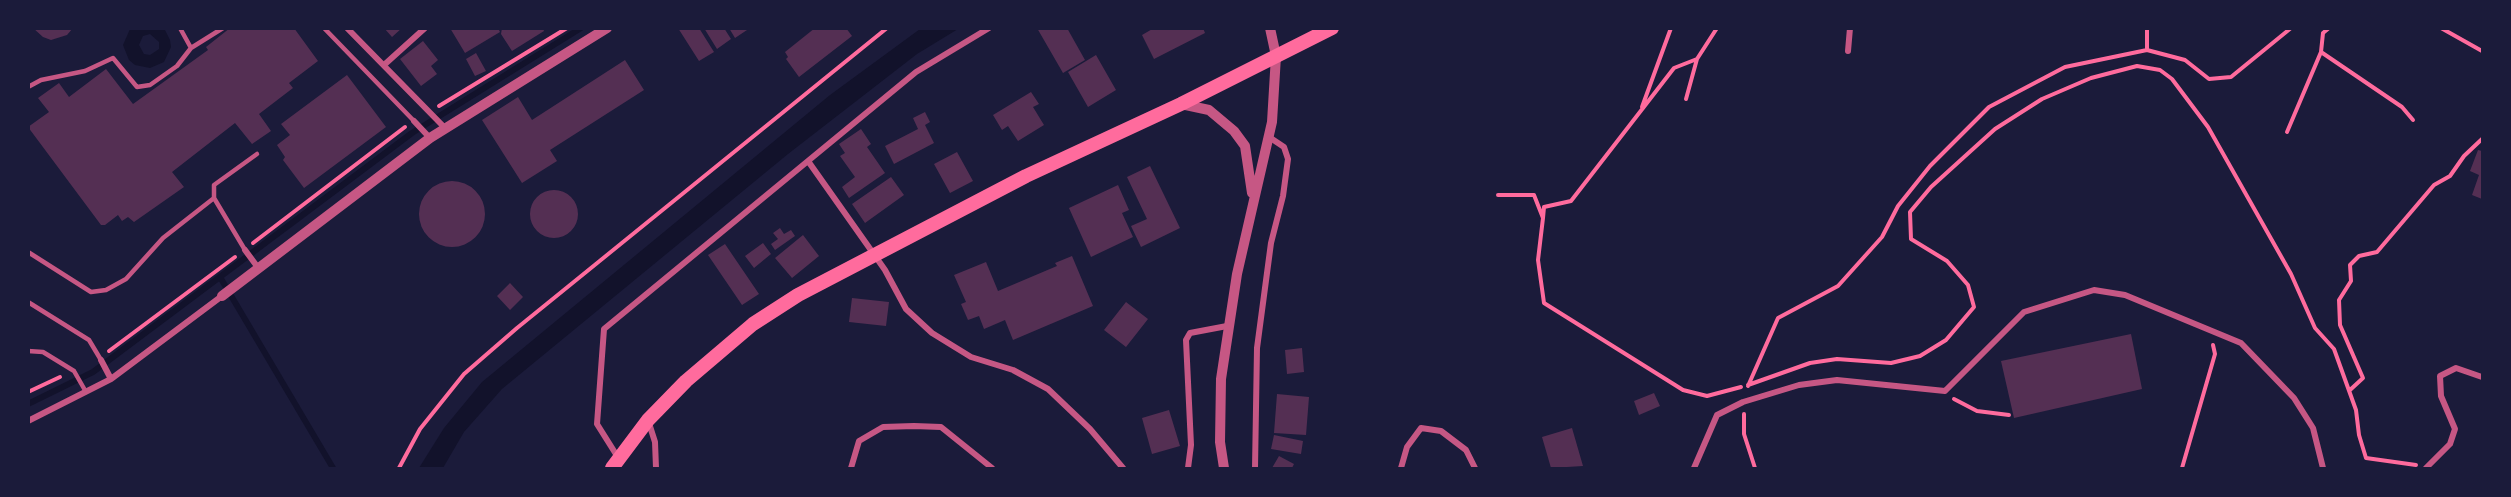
<!DOCTYPE html>
<html>
<head>
<meta charset="utf-8">
<style>
  body { margin:0 }
  #map { position:relative; width:2511px; height:497px; overflow:hidden; background:#1b1b3a; font-family:"Varela Round",sans-serif }
  canvas { display:block }
  .frame { position:absolute; inset:0; border:30px solid #1b1b3a; pointer-events:none }
</style>
</head>
<body>
<div id="map">
<canvas width="2511" height="497"></canvas>
<div class="frame"></div>
</div>
<script>
const ctx = document.querySelector('canvas').getContext('2d');
ctx.lineJoin = 'round';
function fill(path, color) {
  ctx.fillStyle = color;
  ctx.fill(path, 'evenodd');
}
function poly(rows) {
  const path = new Path2D();
  for (const r of rows) {
    if (r.length === 3) {
      path.moveTo(r[0] + r[2], r[1]);
      path.arc(r[0], r[1], r[2], 0, 2 * Math.PI);
      continue;
    }
    path.moveTo(r[0], r[1]);
    for (let i = 2; i < r.length; i += 2) path.lineTo(r[i], r[i + 1]);
  }
  return path;
}
function strokePath(path, color, width, dash) {
  ctx.strokeStyle = color;
  ctx.lineWidth = width;
  ctx.lineCap = dash ? 'butt' : 'round';
  ctx.setLineDash(dash || []);
  ctx.stroke(path);
}
fill(poly([
  [164,28,170,40,171,47,164,62,150,68,135,65,129,60,123,45,130,29],
  [150,34,159,42,159,49,150,55,144,54,139,45,143,36],
  [920,29,958,29,917,54,788,154,502,389,464,432,443,468,419,468,444,428,482,382,830,95]
]), '#12122b');
strokePath(poly([
  [220,277,333,468],
  [28,404,93,372,412,133,581,28]
]), '#12122b', 6);
fill(poly([
  [33,28,73,28,67,35,51,40,43,37],
  [230,28,294,28,318,61,289,83,293,88,259,114,271,131,252,144,235,123,172,172,184,187,134,222,128,217,122,221,118,215,105,225,101,225,28,127,49,112,38,98,59,83,69,97,106,69,133,104,208,50,206,47],
  [384,28,402,28,392,37],
  [450,28,498,28,500,32,465,53],
  [502,28,543,28,544,31,512,51,501,34],
  [678,28,699,28,714,52,699,61],
  [704,28,724,28,731,39,717,49],
  [729,28,750,28,735,38],
  [815,28,846,28,852,36,799,77,786,59,788,57,785,52],
  [1037,28,1067,28,1085,60,1063,73],
  [1154,28,1203,28,1205,33,1154,59,1142,35],
  [423,41,438,60,431,66,437,74,421,86,400,59],
  [476,53,486,71,475,76,466,59],
  [1096,55,1116,90,1088,107,1068,72],
  [625,60,644,90,550,150,557,161,522,183,482,120,518,97,532,120],
  [347,75,386,127,304,188,283,160,285,157,277,145,290,135,281,124],
  [1031,92,1039,104,1033,107,1044,125,1018,141,1008,126,1002,130,993,115],
  [925,112,930,122,925,125,934,143,894,164,885,146,918,129,913,118],
  [861,129,871,144,867,147,885,173,849,198,842,187,855,177,840,156,845,153,839,144],
  [2478,150,2482,151,2482,199,2472,195,2479,175,2470,171],
  [957,152,973,181,950,193,934,164],
  [1150,166,1180,228,1141,247,1131,226,1147,219,1127,177],
  [891,177,904,195,865,223,852,204],
  [452,214,33],
  [1118,185,1129,210,1122,213,1133,237,1091,257,1069,208],
  [554,214,24],
  [780,228,784,234,791,230,795,236,775,250,771,244,778,239,773,233],
  [803,235,819,256,792,278,775,258],
  [763,243,771,254,754,268,745,256],
  [725,244,759,294,742,305,708,255],
  [1072,256,1093,306,1013,340,1005,320,984,329,979,316,968,320,961,304,966,302,954,275,986,262,998,291,1057,266,1055,263],
  [510,283,523,297,510,310,497,296],
  [852,298,889,302,886,326,849,322],
  [1126,302,1148,319,1126,347,1104,330],
  [2131,334,2142,389,2014,418,2001,361],
  [1302,348,1304,372,1287,374,1285,350],
  [1654,393,1660,406,1639,415,1634,401],
  [1277,394,1309,397,1306,435,1274,433],
  [1169,410,1180,446,1152,454,1142,418],
  [1572,428,1583,466,1551,468,1542,437],
  [1274,435,1303,441,1301,454,1271,449],
  [1279,456,1294,464,1292,468,1272,468]
]), '#542f53');
strokePath(poly([
  [2147,28,2147,50],
  [2441,28,2482,51],
  [2321,52,2402,107,2413,120],
  [1686,99,1697,59,1717,28],
  [439,106,567,28],
  [1642,107,1671,28],
  [2287,132,2321,52,2323,33,2329,28],
  [1498,195,1534,195,1543,218,1544,207,1571,201,1674,68,1697,59],
  [1543,218,1538,260,1544,303,1683,390,1707,396,1741,387],
  [253,243,405,127],
  [109,351,235,257],
  [1748,385,1810,363,1837,359,1891,363,1920,356,1946,340,1974,307,1968,285,1947,261,1911,239,1910,212,1931,187,1995,129,2042,99,2091,78,2137,66,2160,70,2172,79,2208,127,2291,274,2315,328,2334,349,2356,410,2359,435,2366,458,2416,465],
  [1748,386,1778,318,1838,286,1882,237,1898,206,1930,166,1989,107,2065,67,2147,50,2185,60,2209,79,2231,77,2291,28],
  [2350,390,2363,378,2340,325,2339,300,2351,281,2350,265,2359,256,2377,252,2434,185,2450,176,2464,156,2482,139],
  [28,392,60,377],
  [1954,399,1977,411,2009,415],
  [1744,414,1744,434,1755,468],
  [399,468,420,429,464,374,517,328,887,28],
  [2182,468,2215,354,2213,345]
]), '#ff6b9d', 4);
strokePath(poly([
  [180,28,191,48,223,28],
  [324,28,414,121],
  [28,87,41,80,85,71,113,58,137,87,150,85,177,66,191,48],
  [214,198,214,185,257,154],
  [28,252,91,292,106,290,126,279,163,238,214,198,245,250],
  [28,302,89,340,101,360],
  [28,351,43,352,74,371,86,392]
]), '#c65784', 4.5);
strokePath(poly([
  [347,28,445,128],
  [1848,51,1850,28],
  [384,65,425,28],
  [414,121,430,138],
  [808,161,885,270,906,309,932,333,971,357,1013,370,1048,389,1090,429,1123,468],
  [245,250,259,269],
  [101,360,111,379],
  [648,420,655,442,656,468],
  [28,421,111,379,222,296],
  [619,459,597,424,604,329,916,72,989,28],
  [851,468,859,441,883,427,914,426,941,427,992,468],
  [1188,468,1191,445,1186,340,1190,333,1227,326],
  [1255,468,1257,348,1271,243,1283,196,1288,159,1284,147,1269,137],
  [1401,468,1407,447,1421,428,1441,431,1466,450,1475,468],
  [1694,468,1717,415,1743,402,1799,385,1837,380,1945,391,2024,312,2094,290,2125,295,2241,343,2294,398,2313,428,2323,468],
  [2426,468,2450,444,2455,429,2441,396,2440,376,2456,368,2482,377]
]), '#c65784', 6);
strokePath(poly([
  [1181,104,1209,110,1234,131,1245,146,1252,193],
  [222,296,430,138,607,28],
  [1224,468,1220,442,1221,379,1237,274,1272,122,1276,56,1270,28]
]), '#c65784', 10);
strokePath(poly([
  [612,468,648,420,686,381,753,324,798,295,1026,176,1181,104,1332,28]
]), '#ff6b9d', 14);
</script>
</body>
</html>
